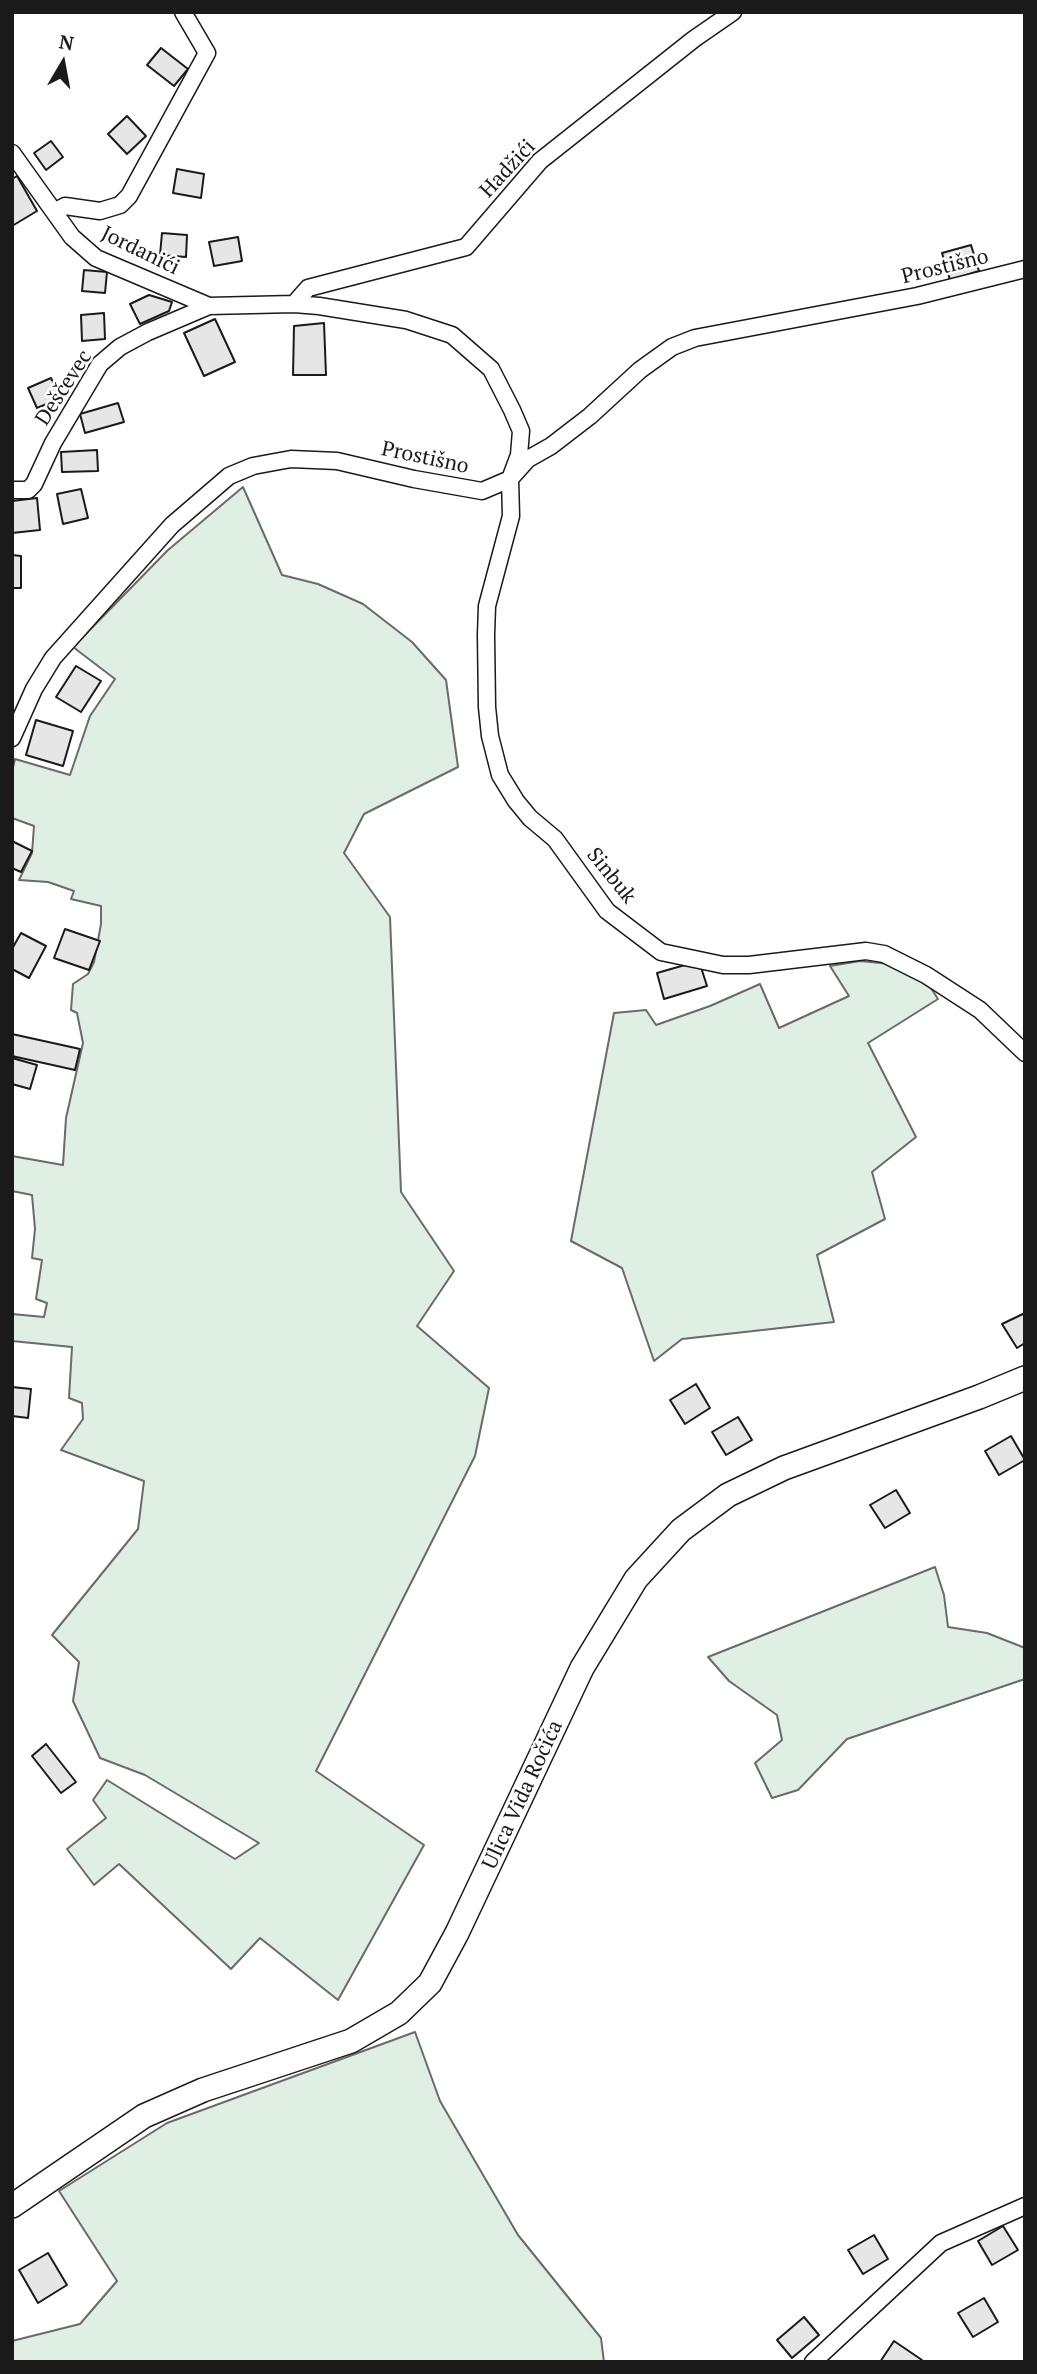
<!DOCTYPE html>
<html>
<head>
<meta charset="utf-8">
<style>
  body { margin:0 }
  #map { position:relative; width:1037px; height:2374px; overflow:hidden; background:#fff; font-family:"PT Serif",serif }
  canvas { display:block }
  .frame { position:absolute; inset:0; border:14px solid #1a1a1a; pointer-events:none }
  .north { position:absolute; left:28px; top:28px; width:70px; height:70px; -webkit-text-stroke:5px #fff; paint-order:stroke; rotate:10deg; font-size:19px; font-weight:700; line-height:28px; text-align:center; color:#1a1a1a }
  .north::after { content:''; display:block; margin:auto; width:24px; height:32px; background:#1a1a1a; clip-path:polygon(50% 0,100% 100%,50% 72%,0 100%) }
</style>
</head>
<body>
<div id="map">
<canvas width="1037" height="2374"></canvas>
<div class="frame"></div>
<div class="north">N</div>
</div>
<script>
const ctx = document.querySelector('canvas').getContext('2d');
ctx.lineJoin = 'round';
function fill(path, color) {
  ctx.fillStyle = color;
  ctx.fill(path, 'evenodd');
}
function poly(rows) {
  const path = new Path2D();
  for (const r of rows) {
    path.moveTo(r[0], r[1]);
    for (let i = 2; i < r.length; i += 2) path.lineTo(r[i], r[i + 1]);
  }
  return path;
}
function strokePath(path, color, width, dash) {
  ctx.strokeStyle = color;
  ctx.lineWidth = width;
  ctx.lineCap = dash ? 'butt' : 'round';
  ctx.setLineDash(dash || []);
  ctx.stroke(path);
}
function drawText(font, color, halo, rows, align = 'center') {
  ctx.font = font + ' "PT Serif",serif';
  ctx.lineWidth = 5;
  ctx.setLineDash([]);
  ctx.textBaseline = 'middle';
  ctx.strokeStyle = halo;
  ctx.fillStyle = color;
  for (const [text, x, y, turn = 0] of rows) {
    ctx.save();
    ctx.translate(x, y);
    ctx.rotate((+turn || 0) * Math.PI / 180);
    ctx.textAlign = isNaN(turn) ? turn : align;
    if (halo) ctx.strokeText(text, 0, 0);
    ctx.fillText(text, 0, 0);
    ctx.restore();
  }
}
const green = poly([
  [243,487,282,575,318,584,363,604,412,642,446,680,458,767,364,814,344,853,390,917,401,1192,454,1271,417,1326,489,1388,475,1456,316,1771,424,1845,338,2000,260,1938,231,1969,119,1864,94,1885,67,1849,106,1818,93,1800,107,1780,235,1859,259,1843,145,1775,100,1758,73,1701,79,1662,52,1635,138,1529,144,1481,61,1450,83,1419,82,1403,69,1398,72,1347,12,1341,12,1314,44,1317,47,1303,36,1299,42,1260,32,1258,35,1229,32,1195,12,1191,12,1156,63,1165,66,1118,83,1043,77,1013,71,1010,73,984,88,974,94,962,101,924,101,906,71,899,74,891,48,882,19,880,32,853,34,826,12,818,12,772,15,759,70,775,90,716,115,679,73,647,168,550,243,487],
  [860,961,891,964,927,982,938,999,868,1043,916,1137,872,1172,885,1219,817,1255,834,1322,682,1339,654,1361,622,1268,571,1241,614,1013,646,1010,656,1025,710,1006,760,984,779,1028,849,996,830,966,860,961],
  [935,1567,944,1595,948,1627,987,1633,1025,1648,1025,1679,847,1739,798,1790,772,1798,755,1763,782,1740,777,1715,729,1681,708,1657,935,1567],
  [415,2032,440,2101,518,2235,601,2338,604,2362,12,2362,12,2341,80,2324,117,2281,59,2191,167,2123,415,2032]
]);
fill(green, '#e0efe3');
strokePath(green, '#6a6a6a', 2);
const building = poly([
  [161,48,188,69,174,86,147,65,161,48],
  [127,116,146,136,127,154,108,134,127,116],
  [51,141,63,157,46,170,34,153,51,141],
  [177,169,204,174,201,198,173,193,177,169],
  [17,176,37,211,12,226,12,179,17,176],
  [162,233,187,235,186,257,160,255,162,233],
  [238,237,242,261,214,266,209,242,238,237],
  [971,245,979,271,950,280,942,253,971,245],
  [84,270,107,272,105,293,82,291,84,270],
  [149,295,172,302,169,311,140,324,130,304,149,295],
  [104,313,105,339,82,341,81,315,104,313],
  [215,319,235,362,204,376,184,333,215,319],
  [324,323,326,375,293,375,294,326,324,323],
  [51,378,61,398,37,408,28,388,51,378],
  [118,403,124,422,85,433,80,414,118,403],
  [97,450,98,471,62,472,61,452,97,450],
  [81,489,88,518,63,524,57,494,81,489],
  [37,498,40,530,12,533,12,501,37,498],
  [12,555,21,556,21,588,12,588,12,555],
  [76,666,101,681,81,712,56,697,76,666],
  [36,720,73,731,63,766,26,755,36,720],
  [12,841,32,851,21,872,12,868,12,841],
  [65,929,100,941,89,970,54,958,65,929],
  [21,933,46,946,29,978,12,969,12,949,21,933],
  [699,961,707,986,664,999,657,973,699,961],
  [12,1034,80,1049,75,1070,12,1056,12,1034],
  [12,1058,37,1065,30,1089,12,1084,12,1058],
  [1025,1313,1025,1343,1017,1348,1002,1324,1025,1313],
  [696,1384,710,1408,685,1424,670,1400,696,1384],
  [12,1387,31,1389,28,1418,12,1416,12,1387],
  [738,1417,752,1440,726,1455,712,1432,738,1417],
  [1011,1436,1025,1460,999,1475,985,1451,1011,1436],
  [896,1490,910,1513,885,1528,870,1505,896,1490],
  [46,1744,76,1782,61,1793,32,1756,46,1744],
  [1003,2226,1018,2250,992,2265,978,2241,1003,2226],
  [874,2235,888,2259,863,2274,848,2250,874,2235],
  [48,2253,67,2285,38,2303,19,2270,48,2253],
  [984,2298,998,2322,973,2337,958,2313,984,2298],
  [804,2317,819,2335,792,2358,777,2340,804,2317],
  [894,2341,922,2360,920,2362,880,2362,894,2341]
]);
fill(building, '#e6e6e6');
strokePath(building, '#1a1a1a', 2);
const minor = poly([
  [12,153,72,237,96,258,209,306],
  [54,212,65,206,100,211,120,205,129,196,207,53,183,12],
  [294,304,308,288,466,247,540,161,694,39,733,12],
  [12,490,28,490,34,484,53,443,100,364,120,347,148,332,209,306,294,304,319,306,406,320,452,335,491,369,512,410,521,431,519,455,510,479,511,516,487,606,486,635,487,707,490,736,500,775,516,801,530,818,555,839,607,911,661,952,723,965,749,965,866,951,884,954,926,975,980,1010,1025,1053],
  [12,738,34,689,53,658,172,525,229,476,253,466,291,459,337,461,414,479,482,491,510,479,528,459,551,446,590,416,640,370,672,347,695,338,917,296,1025,269],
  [813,2362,941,2243,1025,2206]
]);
const secondary = poly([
  [12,2206,144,2116,203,2090,351,2041,399,2013,430,1983,457,1933,582,1668,636,1579,681,1530,728,1495,784,1468,979,1397,1025,1378]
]);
strokePath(minor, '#1a1a1a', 19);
strokePath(secondary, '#1a1a1a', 26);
strokePath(minor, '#fff', 16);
strokePath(secondary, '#fff', 23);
drawText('21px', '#1a1a1a', '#fff', [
  ["Hadžići",508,169,-47],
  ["Jordanići",140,251,26],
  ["Prostišno",945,267,-14],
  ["Deščevec",64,388,-57],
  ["Prostišno",425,458,12],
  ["Sinbuk",611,876,51],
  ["Ulica Vida Ročića",523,1795,-65]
]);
</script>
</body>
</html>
